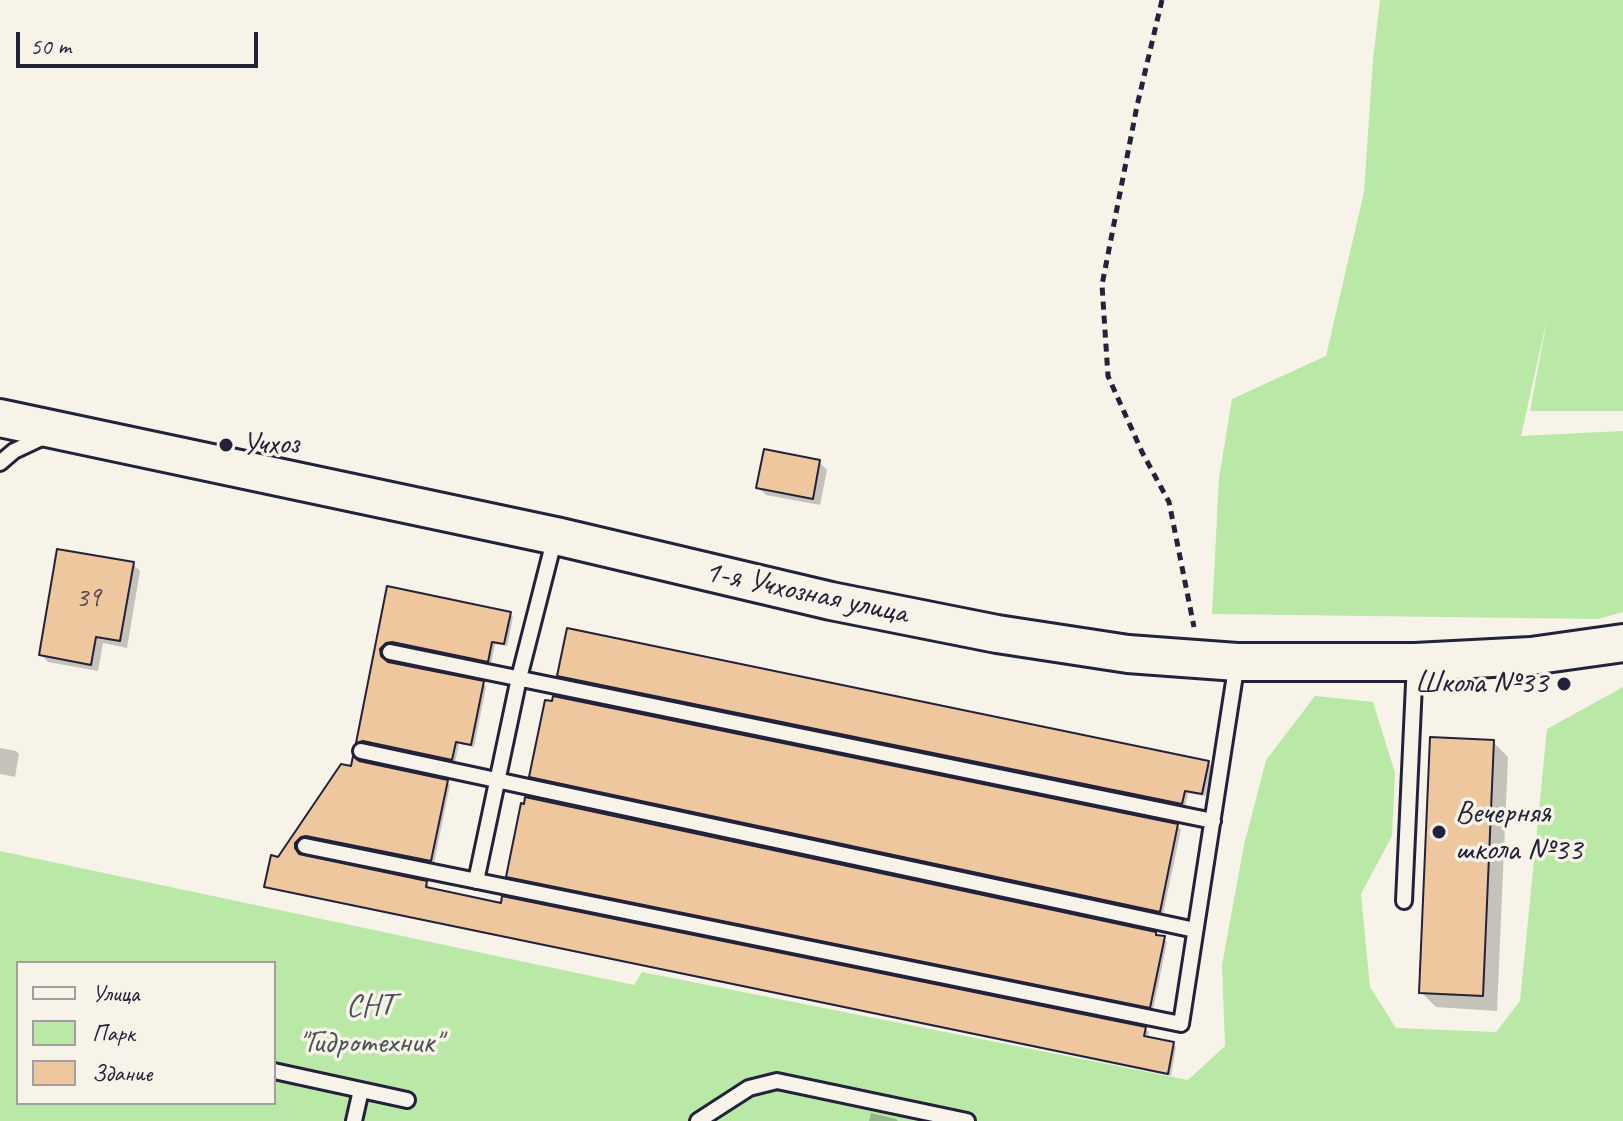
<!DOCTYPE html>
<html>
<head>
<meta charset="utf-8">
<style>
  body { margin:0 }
  #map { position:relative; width:1623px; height:1121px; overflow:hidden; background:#f7f3e8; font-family:Caveat,sans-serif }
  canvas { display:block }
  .legend { position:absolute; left:16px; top:961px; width:260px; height:144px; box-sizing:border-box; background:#f7f3e8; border:2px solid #a29fa3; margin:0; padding:10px 14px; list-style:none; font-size:24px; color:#22223b }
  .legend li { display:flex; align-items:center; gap:16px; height:40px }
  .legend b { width:40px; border:2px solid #a29fa3 }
  .scale { position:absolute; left:16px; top:32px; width:242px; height:36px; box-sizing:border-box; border:4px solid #22223b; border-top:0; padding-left:10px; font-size:24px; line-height:28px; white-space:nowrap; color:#22223b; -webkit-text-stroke:6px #f7f3e8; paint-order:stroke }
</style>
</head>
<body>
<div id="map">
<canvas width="1623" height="1121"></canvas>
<ul class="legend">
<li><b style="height:10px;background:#f7f3e8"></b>Улица</li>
<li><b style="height:22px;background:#bae8a7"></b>Парк</li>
<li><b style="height:22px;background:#efc79f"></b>Здание</li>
</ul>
<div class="scale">50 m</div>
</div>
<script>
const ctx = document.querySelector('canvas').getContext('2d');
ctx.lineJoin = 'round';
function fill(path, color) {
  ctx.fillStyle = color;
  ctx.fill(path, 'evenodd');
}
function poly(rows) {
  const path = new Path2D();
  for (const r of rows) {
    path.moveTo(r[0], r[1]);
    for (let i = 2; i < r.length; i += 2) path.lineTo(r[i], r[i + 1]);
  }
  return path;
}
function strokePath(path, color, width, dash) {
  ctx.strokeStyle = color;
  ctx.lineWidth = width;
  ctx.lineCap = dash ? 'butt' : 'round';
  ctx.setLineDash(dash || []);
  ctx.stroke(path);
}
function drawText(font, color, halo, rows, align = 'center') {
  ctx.font = font + ' Caveat,sans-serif';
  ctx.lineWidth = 7;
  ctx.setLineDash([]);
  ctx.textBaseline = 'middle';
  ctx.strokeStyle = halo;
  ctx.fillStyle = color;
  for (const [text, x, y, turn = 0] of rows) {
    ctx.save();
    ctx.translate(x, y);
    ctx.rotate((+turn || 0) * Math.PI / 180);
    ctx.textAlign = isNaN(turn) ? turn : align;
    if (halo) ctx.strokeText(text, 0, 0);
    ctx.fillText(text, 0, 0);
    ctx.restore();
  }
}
fill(poly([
  [1380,0,1623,0,1623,411,1530,411,1548,314,1521,436,1623,431,1623,612,1598,619,1212,614,1219,478,1232,399,1326,356,1364,192,1373,60],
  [1623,687,1623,1121,0,1121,0,851,634,985,642,972,1188,1080,1225,1046,1222,965,1244,845,1266,760,1315,696,1373,702,1395,773,1392,836,1361,894,1370,987,1396,1028,1496,1032,1520,1001,1547,729],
  [18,963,274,963,274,1103,18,1103]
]), '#bae8a7');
fill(poly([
  [819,462,827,470,820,505,766,495,758,487],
  [133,564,140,571,127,648,103,643,98,671,48,662,41,654],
  [389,589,510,614,513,617,507,646,495,644,491,664,397,645,390,645,383,653,383,660,387,664,483,683,486,687,474,747,459,744,455,762,368,744,361,745,358,742],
  [559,675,1208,763,1212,766,1205,796,1188,793,1185,807,563,679],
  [1493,742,1508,757,1497,1011,1436,1007,1421,992],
  [0,748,16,751,19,754,15,777,0,774],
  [342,766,447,782,450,785,434,863,311,839,305,839,298,847,300,856,426,883,429,886,428,890,1145,1029,1149,1032,1147,1039,1173,1044,1176,1047,1171,1076,270,889,266,886,279,859],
  [532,776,1177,826,1181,829,1163,914,535,780],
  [508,876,1156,934,1167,942,1153,1010,511,879],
  [871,1113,896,1119,898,1121,869,1121]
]), '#0003');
const building = poly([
  [764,449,820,460,813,499,756,488,764,449],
  [57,549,134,562,120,641,96,637,91,665,39,655,57,549],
  [387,586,511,612,504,644,492,642,488,662,392,642,386,643,380,649,381,656,388,662,484,681,471,745,456,742,452,760,363,741,356,743,387,586],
  [567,628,1209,761,1202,794,1185,791,1182,804,557,676,567,628],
  [553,696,1178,824,1160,912,529,777,545,700,552,701,553,696],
  [1430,737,1494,740,1483,996,1419,993,1430,737],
  [353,756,359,761,448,780,431,861,306,836,301,837,295,843,295,848,299,854,427,881,426,887,501,903,502,896,1146,1027,1144,1036,1174,1042,1168,1074,264,887,271,855,278,857,341,764,351,766,353,756],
  [525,797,1156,932,1156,935,1165,936,1150,1008,506,877,521,803,524,804,525,797]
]);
fill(building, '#efc79f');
strokePath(building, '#22223b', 2);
const service = poly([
  [0,463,14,451,48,435],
  [390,652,1213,821],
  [361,751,1195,930],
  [305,846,1181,1024,1237,662],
  [476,881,519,678,555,537],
  [1404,901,1415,662],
  [274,1071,407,1100],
  [354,1121,361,1090],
  [698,1121,749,1088,777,1081,967,1121]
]);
const tertiary = poly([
  [0,418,556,536,831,601,997,634,1128,654,1237,662,1415,662,1531,656,1623,643]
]);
strokePath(service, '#22223b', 20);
strokePath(tertiary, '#22223b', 42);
strokePath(poly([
  [1162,0,1137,106,1102,285,1108,376,1142,452,1169,502,1194,627]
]), '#22223b', 5, [8, 6]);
strokePath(service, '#f7f3e8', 14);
strokePath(tertiary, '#f7f3e8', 36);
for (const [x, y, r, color] of [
  [226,445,8,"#22223b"],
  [1564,684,8,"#22223b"],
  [1439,832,8,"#22223b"]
]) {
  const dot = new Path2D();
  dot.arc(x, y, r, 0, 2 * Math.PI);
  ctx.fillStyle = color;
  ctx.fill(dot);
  strokePath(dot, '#f7f3e8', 3);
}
drawText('28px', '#554b54', null, [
  ["39",88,599]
]);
drawText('32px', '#22223b', '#f7f3e8', [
  ["Учхоз",242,445],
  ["Школа №33",1548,684,"right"],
  ["Вечерняя",1455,814],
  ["школа №33",1455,851]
], 'left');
drawText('32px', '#22223b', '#f7f3e8', [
  ["1-я Учхозная улица",806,593,12]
]);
drawText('32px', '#485456', '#f7f3e8', [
  ["СНТ",370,1007],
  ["\"Гидротехник\"",370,1044]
]);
</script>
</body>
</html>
